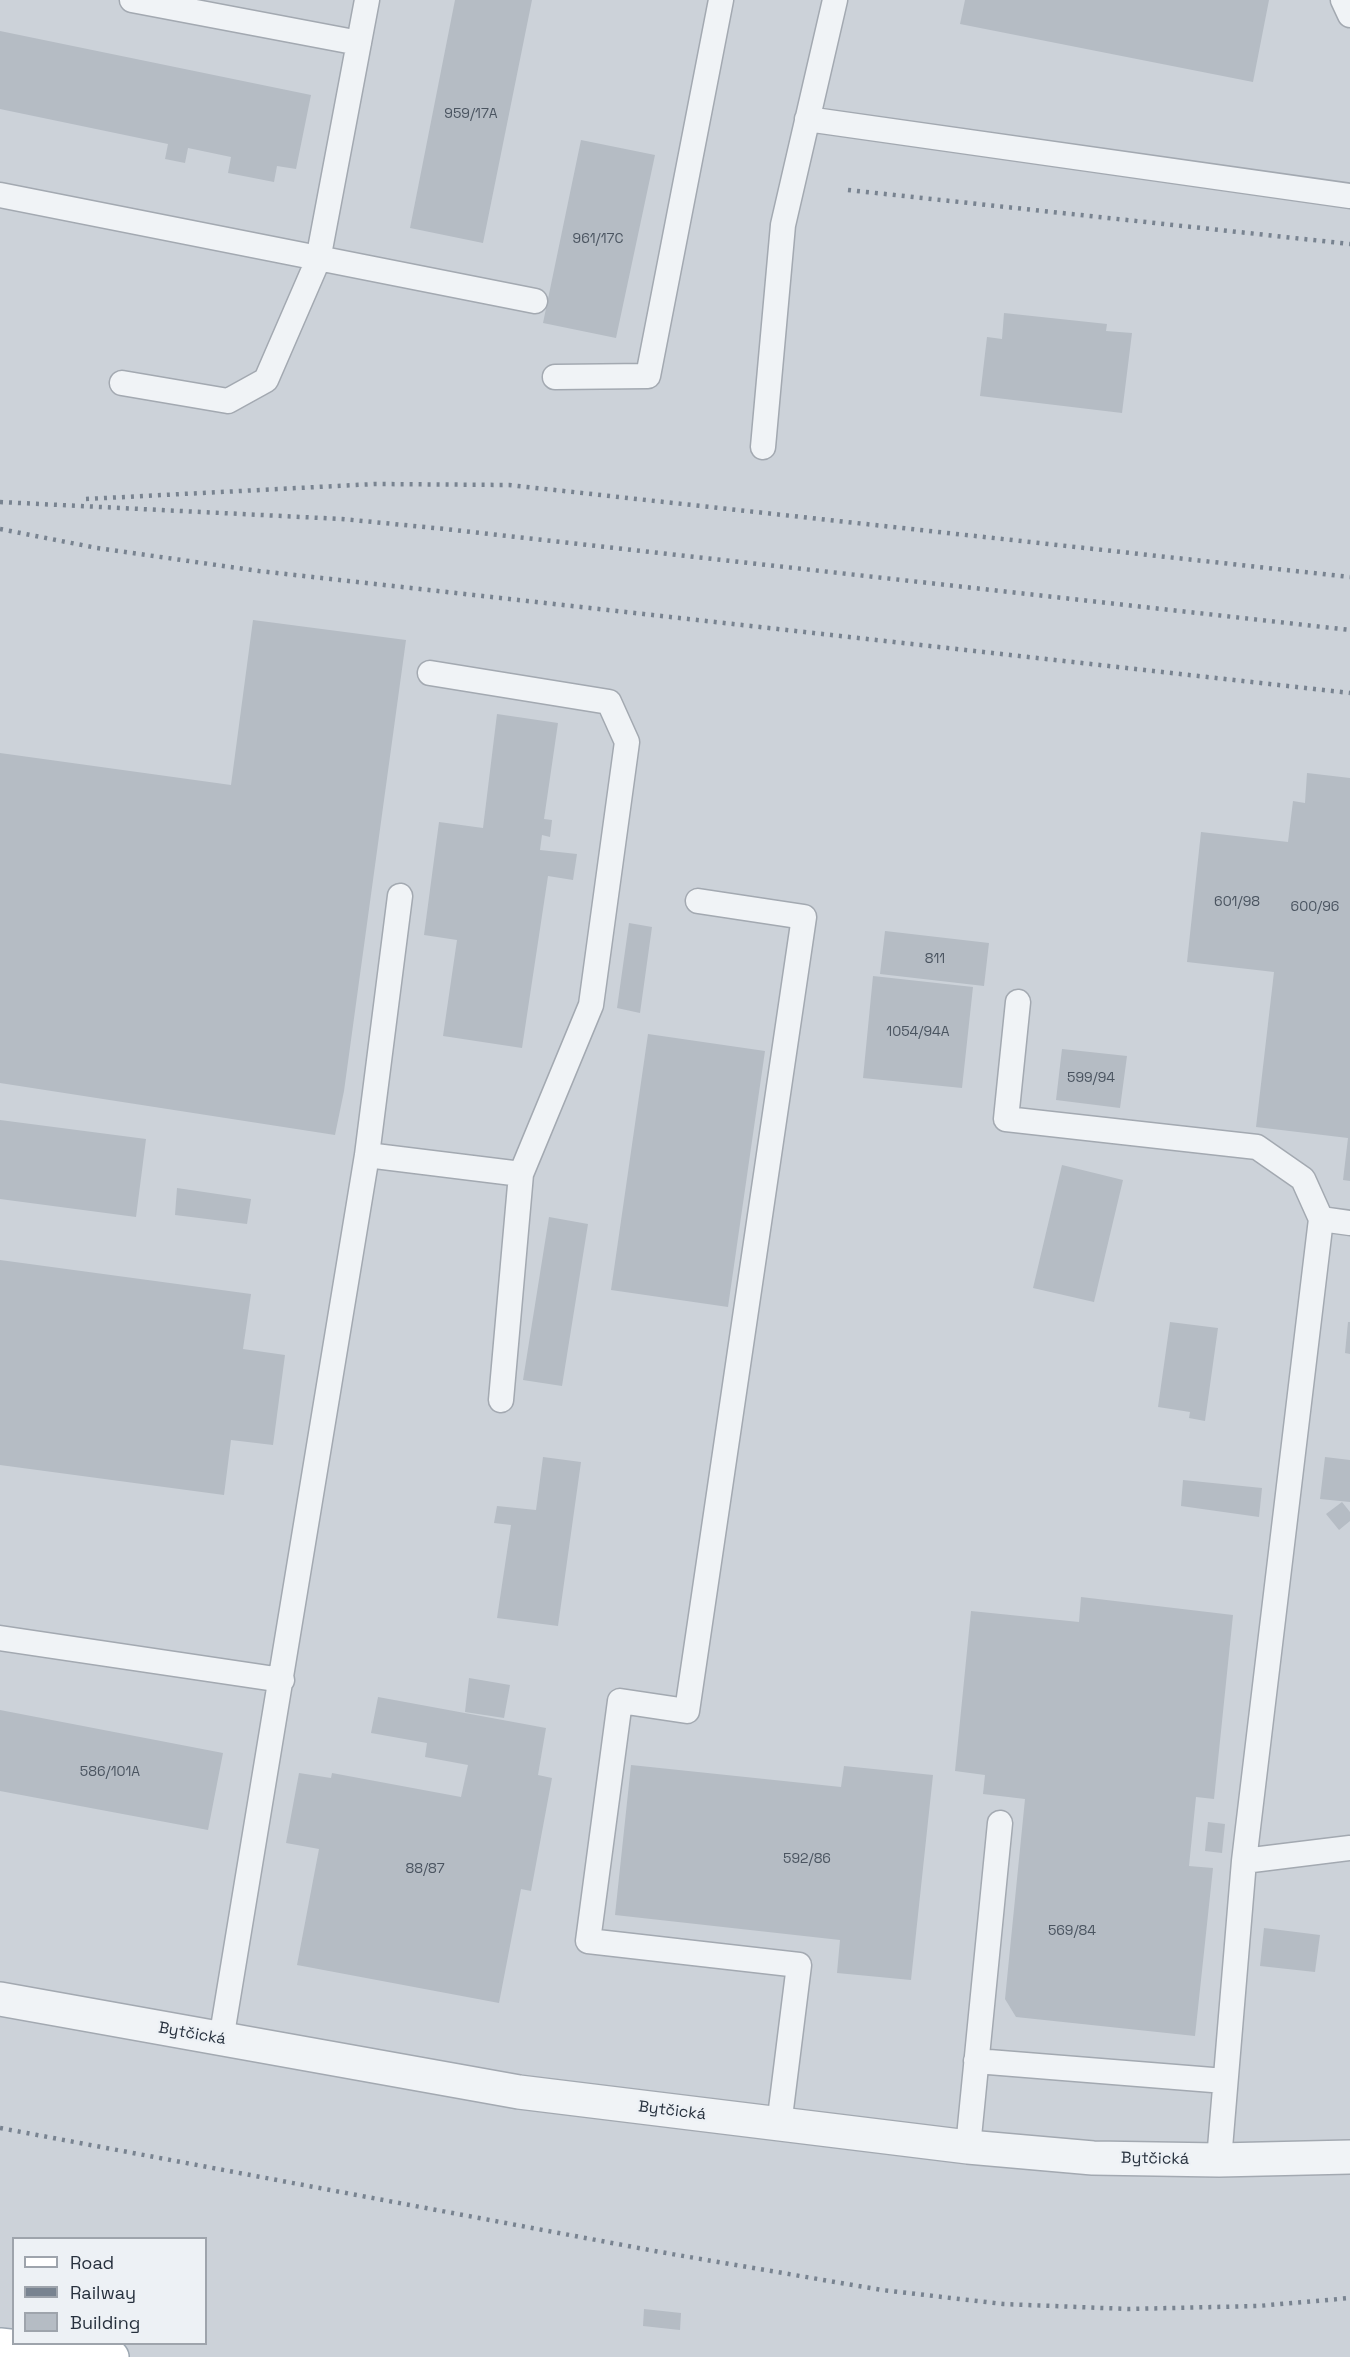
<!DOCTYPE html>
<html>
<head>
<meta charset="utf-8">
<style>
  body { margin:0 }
  #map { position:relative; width:1350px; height:2357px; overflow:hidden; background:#dee2e7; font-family:"Space Grotesk",sans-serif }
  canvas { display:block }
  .legend { position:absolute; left:12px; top:2237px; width:195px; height:108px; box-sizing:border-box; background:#edf1f5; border:2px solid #9ea4ac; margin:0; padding:8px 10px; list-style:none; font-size:18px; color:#27313e }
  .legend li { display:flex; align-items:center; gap:12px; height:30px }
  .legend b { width:30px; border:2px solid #9ea4ac }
</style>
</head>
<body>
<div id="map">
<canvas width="1350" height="2357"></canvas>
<ul class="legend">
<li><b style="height:8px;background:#fff"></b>Road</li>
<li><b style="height:8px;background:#788390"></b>Railway</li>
<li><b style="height:16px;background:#b5bcc4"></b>Building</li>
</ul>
</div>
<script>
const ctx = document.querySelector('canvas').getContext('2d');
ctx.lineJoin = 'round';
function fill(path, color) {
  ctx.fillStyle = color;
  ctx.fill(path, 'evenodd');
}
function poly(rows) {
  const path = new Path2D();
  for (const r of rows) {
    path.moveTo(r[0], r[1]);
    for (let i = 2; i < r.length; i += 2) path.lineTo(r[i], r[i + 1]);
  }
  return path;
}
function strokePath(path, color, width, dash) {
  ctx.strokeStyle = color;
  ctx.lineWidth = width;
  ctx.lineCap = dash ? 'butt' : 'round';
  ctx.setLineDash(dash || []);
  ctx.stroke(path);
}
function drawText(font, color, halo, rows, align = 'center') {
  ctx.font = font + ' "Space Grotesk",sans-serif';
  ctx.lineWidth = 5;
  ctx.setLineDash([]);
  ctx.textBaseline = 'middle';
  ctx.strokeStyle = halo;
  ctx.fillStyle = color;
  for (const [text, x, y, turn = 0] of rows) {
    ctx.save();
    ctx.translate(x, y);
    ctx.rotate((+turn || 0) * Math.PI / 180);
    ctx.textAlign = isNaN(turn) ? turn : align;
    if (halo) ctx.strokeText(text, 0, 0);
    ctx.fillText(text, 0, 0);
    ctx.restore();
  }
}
fill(poly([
  [0,0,1350,0,1350,2357,0,2357],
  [14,2238,206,2238,206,2344,14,2344]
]), '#ccd2d9');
fill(poly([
  [455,0,532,0,483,243,410,228],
  [965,0,1269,0,1253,82,960,24],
  [0,31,311,95,296,169,277,166,274,182,228,173,231,157,188,148,185,163,165,159,168,144,0,109],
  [581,140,655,155,616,338,543,323],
  [1004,313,1107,324,1106,331,1132,333,1122,413,980,396,987,337,1002,339],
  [253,620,406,640,344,1091,335,1135,0,1083,0,753,231,785],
  [497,714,558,723,544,819,552,820,550,837,542,835,540,850,577,854,573,880,548,876,522,1048,443,1036,457,940,424,935,439,822,483,828],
  [1307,773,1350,778,1350,1181,1343,1180,1348,1138,1256,1127,1274,972,1187,962,1201,832,1288,842,1293,801,1305,803],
  [629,923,652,927,640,1013,617,1008],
  [885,931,989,943,984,986,880,974],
  [873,976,973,987,962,1088,863,1078],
  [648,1034,765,1051,728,1307,611,1290],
  [1062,1049,1127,1056,1120,1108,1056,1100],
  [0,1120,146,1139,136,1217,0,1199],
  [1062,1165,1123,1180,1094,1302,1033,1288],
  [177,1188,251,1199,247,1224,175,1215],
  [549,1217,588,1224,562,1386,523,1380],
  [0,1260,251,1294,243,1349,285,1355,273,1445,231,1440,224,1495,0,1465],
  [1170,1322,1218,1328,1205,1421,1189,1418,1190,1412,1158,1407],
  [1348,1322,1350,1322,1350,1354,1345,1353],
  [543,1457,581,1462,558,1626,497,1618,511,1525,494,1523,497,1506,536,1510],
  [1325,1457,1350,1460,1350,1502,1320,1499],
  [1183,1480,1262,1488,1259,1517,1181,1506],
  [1342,1502,1350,1512,1350,1521,1339,1530,1326,1514],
  [1081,1597,1233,1615,1214,1799,1196,1797,1189,1866,1213,1868,1195,2036,1016,2017,1005,1999,1025,1799,983,1794,985,1775,955,1771,971,1611,1079,1622],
  [469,1678,510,1685,504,1718,465,1712],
  [378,1697,546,1728,538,1775,552,1778,531,1891,521,1889,499,2003,297,1965,319,1849,286,1843,299,1773,331,1778,332,1773,461,1797,468,1765,425,1757,427,1743,371,1733],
  [0,1710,223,1753,208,1830,0,1791],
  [631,1765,841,1787,844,1766,933,1775,911,1980,837,1973,840,1940,615,1915],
  [1208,1822,1225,1824,1222,1853,1205,1851],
  [1264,1928,1320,1935,1315,1972,1260,1966],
  [644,2309,681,2313,680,2330,643,2326]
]), '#b5bcc4');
const service = poly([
  [132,0,359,43],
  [1343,0,1350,15],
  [807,119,1350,196],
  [0,195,535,301],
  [555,377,648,376,721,0],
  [122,383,228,401,266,380,318,260,367,0],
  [763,447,783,225,835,0],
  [430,673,609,702,627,742,591,1005,521,1174,501,1400],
  [698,901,804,917,687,1711,620,1701,588,1941,799,1965,779,2125],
  [1018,1002,1006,1119,1257,1147,1303,1179,1321,1219],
  [367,1155,521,1174],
  [0,1638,282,1680],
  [1244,1861,1350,1848],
  [221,2040,367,1155,400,896],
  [976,2061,1225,2081],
  [968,2147,1000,1823],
  [1219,2160,1244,1861,1321,1219,1350,1223]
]);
const minor = poly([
  [0,1999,519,2092,968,2147,1093,2158,1219,2160,1350,2157]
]);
const primary = poly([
  [0,2345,112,2357]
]);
strokePath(service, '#a3a9b1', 27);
strokePath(minor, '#a3a9b1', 36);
strokePath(primary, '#9da8b3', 36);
strokePath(service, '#f0f3f6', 24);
strokePath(minor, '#f0f3f6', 33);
strokePath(primary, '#fff', 33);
strokePath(poly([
  [848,190,1350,244],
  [86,499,375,484,509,485,1350,577],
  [0,502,342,519,445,529,1350,630],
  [0,529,97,548,259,571,1350,693],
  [0,2128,660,2252,882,2290,1003,2304,1128,2309,1258,2306,1350,2298]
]), '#788390', 4.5, [3, 6]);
drawText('14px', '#4a5460', null, [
  ["959/17A",471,114],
  ["961/17C",598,239],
  ["601/98",1237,902],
  ["600/96",1315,907],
  ["811",935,959],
  ["1054/94A",918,1032],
  ["599/94",1091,1078],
  ["586/101A",110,1772],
  ["592/86",807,1859],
  ["88/87",425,1869],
  ["569/84",1072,1931]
]);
drawText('16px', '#27313e', '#edf1f5', [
  ["Bytčická",192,2034,10],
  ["Bytčická",672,2111,7],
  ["Bytčická",1155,2159,1]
]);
</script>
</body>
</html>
